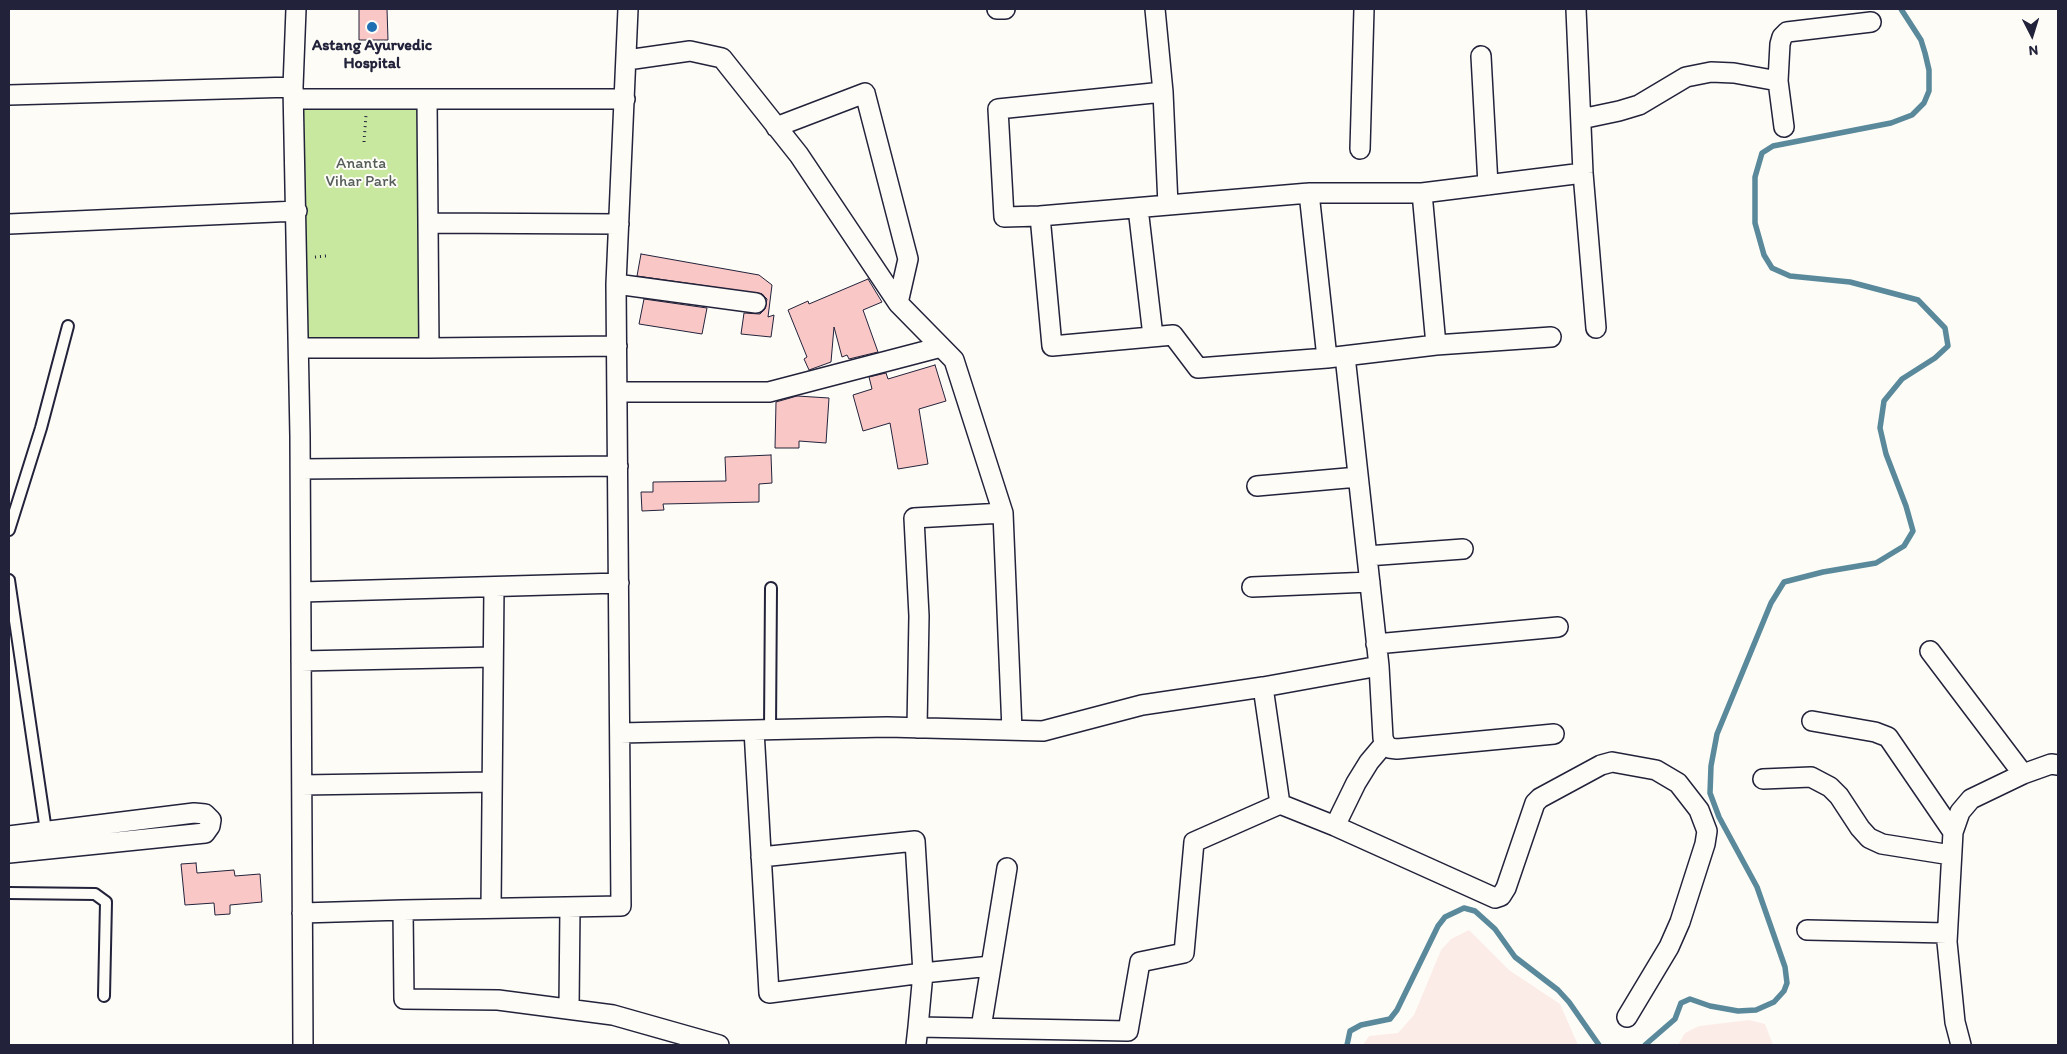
<!DOCTYPE html>
<html>
<head>
<meta charset="utf-8">
<style>
  body { margin:0 }
  #map { position:relative; width:2067px; height:1054px; overflow:hidden; background:#fdfcf7; font-family:Itim,sans-serif }
  canvas { display:block }
  .frame { position:absolute; inset:0; border:10px solid #22223b; pointer-events:none }
  .north { position:absolute; left:2007px; top:10px; width:50px; height:50px; -webkit-text-stroke:4px #fdfcf7; paint-order:stroke; rotate:175deg; font-size:14px; font-weight:700; line-height:20px; text-align:center; color:#22223b }
  .north::after { content:''; display:block; margin:auto; width:18px; height:22px; background:#22223b; clip-path:polygon(50% 0,100% 100%,50% 72%,0 100%) }
</style>
</head>
<body>
<div id="map">
<canvas width="2067" height="1054"></canvas>
<div class="frame"></div>
<div class="north">N</div>
</div>
<script>
const ctx = document.querySelector('canvas').getContext('2d');
ctx.lineJoin = 'round';
function fill(path, color) {
  ctx.fillStyle = color;
  ctx.fill(path, 'evenodd');
}
function poly(rows) {
  const path = new Path2D();
  for (const r of rows) {
    path.moveTo(r[0], r[1]);
    for (let i = 2; i < r.length; i += 2) path.lineTo(r[i], r[i + 1]);
  }
  return path;
}
function strokePath(path, color, width, dash) {
  ctx.strokeStyle = color;
  ctx.lineWidth = width;
  ctx.lineCap = dash ? 'butt' : 'round';
  ctx.setLineDash(dash || []);
  ctx.stroke(path);
}
function drawText(font, color, halo, rows, align = 'center') {
  ctx.font = font + ' Itim,sans-serif';
  ctx.lineWidth = 4;
  ctx.setLineDash([]);
  ctx.textBaseline = 'middle';
  ctx.strokeStyle = halo;
  ctx.fillStyle = color;
  for (const [text, x, y, turn = 0] of rows) {
    ctx.save();
    ctx.translate(x, y);
    ctx.rotate((+turn || 0) * Math.PI / 180);
    ctx.textAlign = isNaN(turn) ? turn : align;
    if (halo) ctx.strokeText(text, 0, 0);
    ctx.fillText(text, 0, 0);
    ctx.restore();
  }
}
fill(poly([
  [1469,930,1509,970,1560,1004,1578,1045,1363,1045,1369,1036,1398,1033,1414,1015,1441,950,1451,939],
  [1749,1020,1765,1024,1773,1045,1678,1045,1685,1033,1699,1026]
]), '#fcece8');
fill(poly([
  [426,100,421,343,301,344,295,101]
]), '#c9e89f');
strokePath(poly([
  [1347,1045,1350,1031,1361,1025,1390,1019,1397,1010,1438,926,1445,917,1464,908,1475,911,1495,929,1515,957,1558,990,1569,1002,1599,1045],
  [1645,1045,1675,1019,1681,1003,1690,999,1710,1006,1738,1011,1756,1010,1774,1002,1784,991,1787,983,1785,967,1757,887,1719,817,1710,793,1711,766,1717,734,1771,603,1784,582,1823,572,1876,563,1904,546,1913,531,1906,506,1886,454,1880,428,1884,401,1902,379,1935,358,1948,346,1945,328,1918,300,1850,282,1790,276,1772,268,1764,255,1755,223,1755,177,1762,153,1773,146,1891,123,1912,115,1924,103,1929,91,1929,70,1925,53,1921,40,1901,9]
]), '#59899a', 5.5);
const building = poly([
  [359,9,387,9,388,40,359,40,359,9],
  [641,254,759,275,772,285,768,317,774,315,771,337,741,334,744,313,760,314,765,309,767,299,762,294,637,276,641,254],
  [868,279,882,302,863,310,878,352,849,359,847,355,842,357,834,327,831,362,809,370,804,359,807,357,788,310,808,301,809,304,868,279],
  [644,299,707,308,702,334,639,324,644,299],
  [935,365,946,401,919,409,928,464,898,469,890,423,863,431,853,395,872,389,869,377,886,373,888,379,935,365],
  [797,396,829,398,826,443,799,441,799,448,775,448,776,402,797,396],
  [771,455,772,483,759,484,759,502,663,504,664,510,642,511,641,492,653,492,653,482,726,481,725,457,771,455],
  [196,863,197,873,234,870,235,876,260,874,262,902,230,905,230,914,215,915,214,903,185,905,181,864,196,863]
]);
fill(building, '#f9c8c6');
strokePath(building, '#22223b', 1);
const lane = poly([
  [9,530,41,428,68,326],
  [9,580,46,831],
  [770,729,771,588],
  [9,893,95,894,106,902,104,996]
]);
const street = poly([
  [296,9,293,87,300,436,303,1045],
  [997,9,1005,9],
  [1155,9,1163,92,1168,205],
  [1576,9,1583,173,1596,328],
  [1481,56,1488,185],
  [627,60,690,51,722,58,799,155,898,303],
  [1163,92,998,109,1004,217,1040,216,1309,193],
  [9,95,293,87],
  [294,99,625,99],
  [1581,119,1619,111,1639,105,1686,77,1711,72,1734,73,1778,81],
  [776,127,865,93,908,259,898,303,954,360,1003,513,1012,730],
  [1784,127,1778,81,1780,44,1782,37,1787,32,1871,22],
  [1360,149,1364,9],
  [1422,193,1436,345],
  [1138,208,1153,336],
  [1040,216,1052,346,1173,335,1198,368,1327,358],
  [428,223,619,224],
  [9,224,297,211],
  [616,284,756,303],
  [1551,337,1436,345,1327,358,1309,193,1422,193,1583,173],
  [299,348,429,348,427,99],
  [429,348,617,346],
  [1345,356,1379,666,1383,738,1385,743,1389,748,1397,749,1554,734],
  [617,392,769,392,941,347],
  [301,469,618,466],
  [1257,486,1358,477],
  [1367,556,1463,549],
  [1252,587,1370,582],
  [301,592,619,583],
  [1376,644,1558,627],
  [1930,651,2023,774],
  [301,661,493,657],
  [1263,687,1280,804],
  [1812,721,1875,732,1888,737,1953,832],
  [917,728,919,616,914,518,1003,513],
  [754,730,769,993,923,973,918,1027],
  [620,733,887,727,1043,731,1142,705,1263,687,1379,666],
  [1763,779,1811,777,1830,787,1839,796,1860,828,1869,838,1882,844,1951,855],
  [302,785,492,782],
  [1335,826,1356,783,1369,762,1385,743],
  [9,836,194,813,205,814,211,820,210,826,205,833,9,853],
  [761,857,915,841,923,973,991,966],
  [491,908,494,587],
  [403,910,621,906,616,284,628,9],
  [302,913,403,910,404,999,498,1000,613,1015,719,1045],
  [1807,930,1947,933],
  [569,1009,570,907],
  [981,1028,1007,868],
  [916,1045,918,1027,1128,1031,1140,962,1184,953,1194,842,1280,804,1335,826,1495,898,1501,896,1506,888,1535,803,1540,798,1601,765,1612,762,1656,770,1678,783,1699,810,1707,831,1705,844,1680,922,1669,947,1627,1017],
  [1961,1045,1955,1022,1947,942,1953,832,1960,812,1971,799,2023,774,2051,764,2058,765]
]);
strokePath(lane, '#22223b', 14);
strokePath(street, '#22223b', 22);
strokePath(poly([
  [364,142,366,115],
  [315,257,326,256]
]), '#22223b', 3, [1, 4]);
strokePath(lane, '#fdfcf7', 10);
strokePath(street, '#fdfcf7', 19);
for (const [x, y, r, color] of [
  [372,27,6,"#1f6fb2"]
]) {
  const dot = new Path2D();
  dot.arc(x, y, r, 0, 2 * Math.PI);
  ctx.fillStyle = color;
  ctx.fill(dot);
  strokePath(dot, '#fdfcf7', 2);
}
drawText('bold 16px', '#22223b', '#fdfcf7', [
  ["Astang Ayurvedic",372,46],
  ["Hospital",372,64]
]);
drawText('16px', '#545d59', '#fdfcf7', [
  ["Ananta",361,164],
  ["Vihar Park",361,182]
]);
</script>
</body>
</html>
